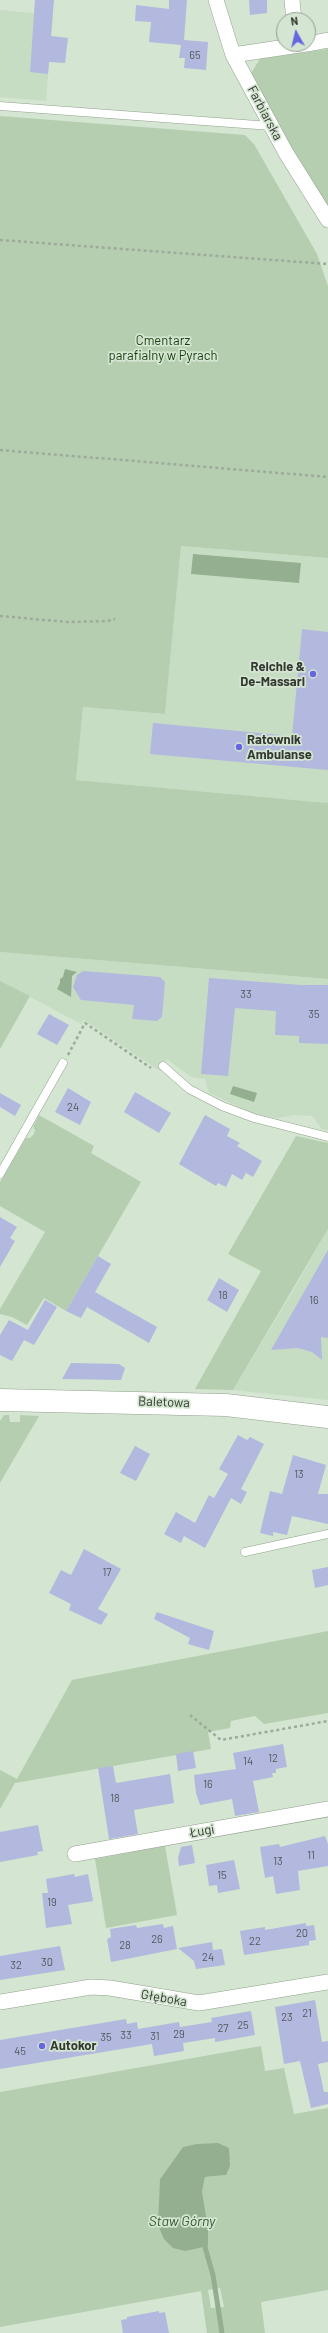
<!DOCTYPE html>
<html>
<head>
<meta charset="utf-8">
<style>
  body { margin:0 }
  #map { position:relative; width:328px; height:2333px; overflow:hidden; background:#d4e5d1; font-family:Barlow,sans-serif }
  canvas { display:block }
  .north { position:absolute; left:276px; top:12px; width:40px; height:40px; box-sizing:border-box; background:#d4e5d1; border:1px solid #94a091; border-radius:50%; rotate:352deg; font-size:11px; font-weight:700; line-height:16px; text-align:center; color:#333931 }
  .north::after { content:''; display:block; margin:auto; width:14px; height:18px; background:#6667e0; clip-path:polygon(50% 0,100% 100%,50% 72%,0 100%) }
</style>
</head>
<body>
<div id="map">
<canvas width="328" height="2333"></canvas>
<div class="north">N</div>
</div>
<script>
const ctx = document.querySelector('canvas').getContext('2d');
ctx.lineJoin = 'round';
function fill(path, color) {
  ctx.fillStyle = color;
  ctx.fill(path, 'evenodd');
}
function poly(rows) {
  const path = new Path2D();
  for (const r of rows) {
    path.moveTo(r[0], r[1]);
    for (let i = 2; i < r.length; i += 2) path.lineTo(r[i], r[i + 1]);
  }
  return path;
}
function strokePath(path, color, width, dash) {
  ctx.strokeStyle = color;
  ctx.lineWidth = width;
  ctx.lineCap = dash ? 'butt' : 'round';
  ctx.setLineDash(dash || []);
  ctx.stroke(path);
}
function drawText(font, color, halo, rows, align = 'center') {
  ctx.font = font + ' Barlow,sans-serif';
  ctx.lineWidth = 3.5;
  ctx.setLineDash([]);
  ctx.textBaseline = 'middle';
  ctx.strokeStyle = halo;
  ctx.fillStyle = color;
  for (const [text, x, y, turn = 0] of rows) {
    ctx.save();
    ctx.translate(x, y);
    ctx.rotate((+turn || 0) * Math.PI / 180);
    ctx.textAlign = isNaN(turn) ? turn : align;
    if (halo) ctx.strokeText(text, 0, 0);
    ctx.fillText(text, 0, 0);
    ctx.restore();
  }
}
fill(poly([
  [0,10,53,15,46,101,0,97],
  [181,546,328,558,328,803,76,780,83,707,165,714],
  [0,952,328,979,328,1130,322,1129,312,1116,295,1115,277,1118,254,1114,209,1093,205,1079,191,1077,167,1059,160,1071,84,1020,81,1024,0,981],
  [328,1229,328,1400,233,1390,294,1289]
]), '#c7ddc3');
fill(poly([
  [328,49,328,206,274,119,251,73,260,59],
  [0,116,245,135,254,144,317,254,328,286,328,558,181,546,165,714,83,707,76,780,328,803,328,979,0,952],
  [0,981,30,996,0,1049],
  [39,1115,94,1146,91,1153,141,1182,66,1311,44,1298,27,1325,12,1317,0,1314,0,1309,45,1232,0,1206,0,1182,26,1138,30,1138,34,1134,35,1130,33,1127],
  [296,1136,328,1143,328,1229,233,1390,195,1389,261,1271,228,1254],
  [4,1415,9,1415,10,1422,20,1422,20,1415,39,1416,0,1483,0,1421],
  [328,1631,328,1713,264,1724,255,1716,231,1721,230,1728,208,1732,211,1749,15,1783,0,1809,0,1770,17,1779,72,1680],
  [165,1846,177,1915,106,1928,95,1859],
  [261,2046,265,2071,284,2068,294,2114,328,2108,328,2290,261,2302,265,2333,207,2333,201,2291,0,2327,0,2092],
  [183,2147,226,2175,205,2177,202,2192,160,2179],
  [220,2288,224,2307,211,2308,208,2290]
]), '#b5ceb0');
fill(poly([
  [193,554,301,563,299,583,191,574],
  [65,969,77,972,72,976,71,997,57,989,60,983,60,979,63,977],
  [233,1086,257,1093,254,1102,230,1094],
  [218,2143,229,2148,230,2166,226,2175,205,2177,202,2192,208,2228,208,2246,185,2251,173,2248,164,2239,158,2225,160,2179,183,2147,197,2144]
]), '#94af8f');
strokePath(poly([
  [205,2247,213,2275,222,2333]
]), '#94af8f', 5);
fill(poly([
  [35,0,54,0,51,36,68,38,65,63,49,62,48,74,30,72],
  [169,0,187,0,184,40,208,42,206,70,184,68,185,58,179,58,181,45,149,42,151,22,135,21,136,5,169,9],
  [249,0,267,0,267,13,250,15],
  [302,629,328,632,328,770,150,754,153,723,292,736],
  [83,971,160,977,165,982,162,1017,157,1021,132,1019,134,1005,81,1000,73,987,77,975],
  [209,978,301,985,328,985,328,1044,299,1043,299,1036,275,1035,276,1011,235,1008,228,1076,201,1074],
  [49,1014,69,1025,57,1045,37,1034],
  [68,1088,91,1102,80,1125,55,1112],
  [135,1092,171,1113,159,1133,124,1112],
  [0,1093,21,1105,15,1116,0,1107],
  [205,1115,230,1129,227,1136,240,1143,237,1146,262,1161,253,1177,246,1173,242,1180,232,1174,226,1187,218,1183,216,1186,179,1164],
  [0,1217,17,1227,10,1238,15,1241,0,1267],
  [328,1250,328,1338,321,1337,322,1360,312,1352,298,1348,271,1350],
  [98,1256,111,1264,95,1292,157,1327,149,1343,87,1307,81,1318,66,1311],
  [219,1278,239,1290,227,1312,207,1300],
  [45,1300,57,1307,34,1345,24,1340,12,1361,0,1355,0,1335,9,1320,28,1330],
  [71,1363,119,1364,125,1368,121,1380,62,1379],
  [238,1435,247,1440,250,1437,264,1444,241,1489,247,1492,241,1504,231,1498,205,1548,184,1536,181,1543,164,1534,176,1512,195,1523,209,1495,214,1498,228,1474,219,1469],
  [135,1446,150,1454,136,1481,120,1473],
  [293,1455,326,1465,318,1494,328,1494,328,1524,292,1516,287,1535,273,1532,273,1536,260,1533,270,1491,282,1494],
  [84,1549,121,1569,98,1609,108,1614,101,1625,69,1610,71,1604,49,1593,61,1570,71,1575],
  [328,1567,328,1585,315,1588,312,1570],
  [157,1612,214,1631,209,1650,188,1644,190,1638,154,1619],
  [283,1744,287,1767,276,1769,276,1773,272,1773,273,1777,253,1781,259,1812,235,1816,232,1799,200,1805,196,1793,194,1775,236,1769,233,1753],
  [193,1751,196,1768,178,1771,176,1754],
  [113,1766,116,1783,170,1774,174,1803,134,1810,138,1834,109,1839,98,1768],
  [38,1825,43,1851,37,1852,38,1855,0,1862,0,1832],
  [325,1836,328,1844,328,1866,298,1871,300,1890,276,1894,273,1876,265,1878,260,1847,279,1844,280,1847],
  [192,1845,195,1863,179,1866,178,1858,181,1847],
  [234,1860,240,1889,218,1893,217,1885,209,1886,206,1865],
  [74,1874,75,1877,88,1874,93,1901,68,1905,72,1924,46,1928,42,1893,48,1893,46,1879],
  [306,1923,306,1926,314,1925,316,1940,309,1941,309,1945,244,1955,240,1931,265,1927,265,1930],
  [163,1924,164,1928,173,1926,177,1949,111,1962,107,1939,111,1937,110,1929,136,1925,137,1928],
  [212,1942,213,1950,222,1949,225,1965,196,1969,194,1961,178,1948],
  [60,1946,65,1970,0,1980,0,1956],
  [315,2000,322,2042,328,2041,328,2062,318,2064,324,2092,328,2092,328,2104,311,2108,300,2061,284,2064,275,2007],
  [251,2011,255,2035,215,2042,215,2038,183,2043,184,2051,154,2056,152,2044,0,2069,0,2040,126,2019,127,2024,137,2022,138,2029,179,2022,180,2027,212,2022,211,2018],
  [159,2311,159,2313,165,2312,169,2333,123,2333,121,2320,127,2319,127,2317]
]), '#b2b8de');
const lane = poly([
  [0,106,271,126],
  [163,1066,189,1089,222,1106,254,1118,328,1137],
  [0,1174,63,1063],
  [245,1552,328,1534]
]);
const street = poly([
  [216,0,233,55,286,153,328,220],
  [292,0,294,20],
  [308,44,328,40],
  [233,55,306,44],
  [75,1854,328,1809],
  [0,2002,91,1987,110,1988,199,2003,328,1982]
]);
const secondary = poly([
  [0,1400,226,1405,328,1417]
]);
strokePath(lane, '#91a18d', 9);
strokePath(street, '#91a18d', 16);
strokePath(secondary, '#91a18d', 23);
strokePath(poly([
  [0,240,328,264],
  [0,450,328,477],
  [0,616,68,622,108,621,115,619],
  [68,1055,85,1023,151,1068],
  [190,1715,221,1740,328,1721]
]), '#9dab9b', 2.5, [3, 3]);
strokePath(lane, '#fff', 8);
strokePath(street, '#fff', 15);
strokePath(secondary, '#fff', 22);
for (const [x, y, r, color] of [
  [313,674,4,"#6667e0"],
  [239,747,4,"#6667e0"],
  [42,2046,4,"#6667e0"]
]) {
  const dot = new Path2D();
  dot.arc(x, y, r, 0, 2 * Math.PI);
  ctx.fillStyle = color;
  ctx.fill(dot);
  strokePath(dot, '#d4e5d1', 1.5);
}
drawText('11px', '#53595c', null, [
  ["65",195,55],
  ["33",246,994],
  ["35",314,1014],
  ["24",73,1107],
  ["18",223,1295],
  ["16",314,1300],
  ["13",299,1474],
  ["17",107,1572],
  ["12",273,1758],
  ["14",248,1761],
  ["16",208,1784],
  ["18",115,1798],
  ["11",311,1855],
  ["13",278,1861],
  ["15",222,1875],
  ["19",52,1902],
  ["20",302,1933],
  ["26",157,1939],
  ["22",255,1941],
  ["28",125,1945],
  ["24",208,1957],
  ["30",47,1962],
  ["32",16,1965],
  ["21",307,2013],
  ["23",287,2017],
  ["25",243,2025],
  ["27",223,2028],
  ["29",179,2034],
  ["33",126,2035],
  ["31",155,2036],
  ["35",106,2037],
  ["45",20,2051]
]);
drawText('13px', '#333931', '#d4e5d1', [
  ["Farbiarska",265,113,62],
  ["Baletowa",164,1402,2],
  ["Ługi",202,1831,-10],
  ["Głęboka",164,1998,10]
]);
drawText('13px', '#183e11', '#d4e5d1', [
  ["Cmentarz",163,341],
  ["parafialny w Pyrach",163,356]
]);
drawText('bold 13px', '#333931', '#d4e5d1', [
  ["Reichle &",305,667,"right"],
  ["De-Massari",305,682,"right"],
  ["Ratownik",247,740],
  ["Ambulanse",247,755],
  ["Autokor",50,2046]
], 'left');
drawText('italic 14px', '#345a2d', '#d4e5d1', [
  ["Staw Górny",182,2221]
]);
</script>
</body>
</html>
